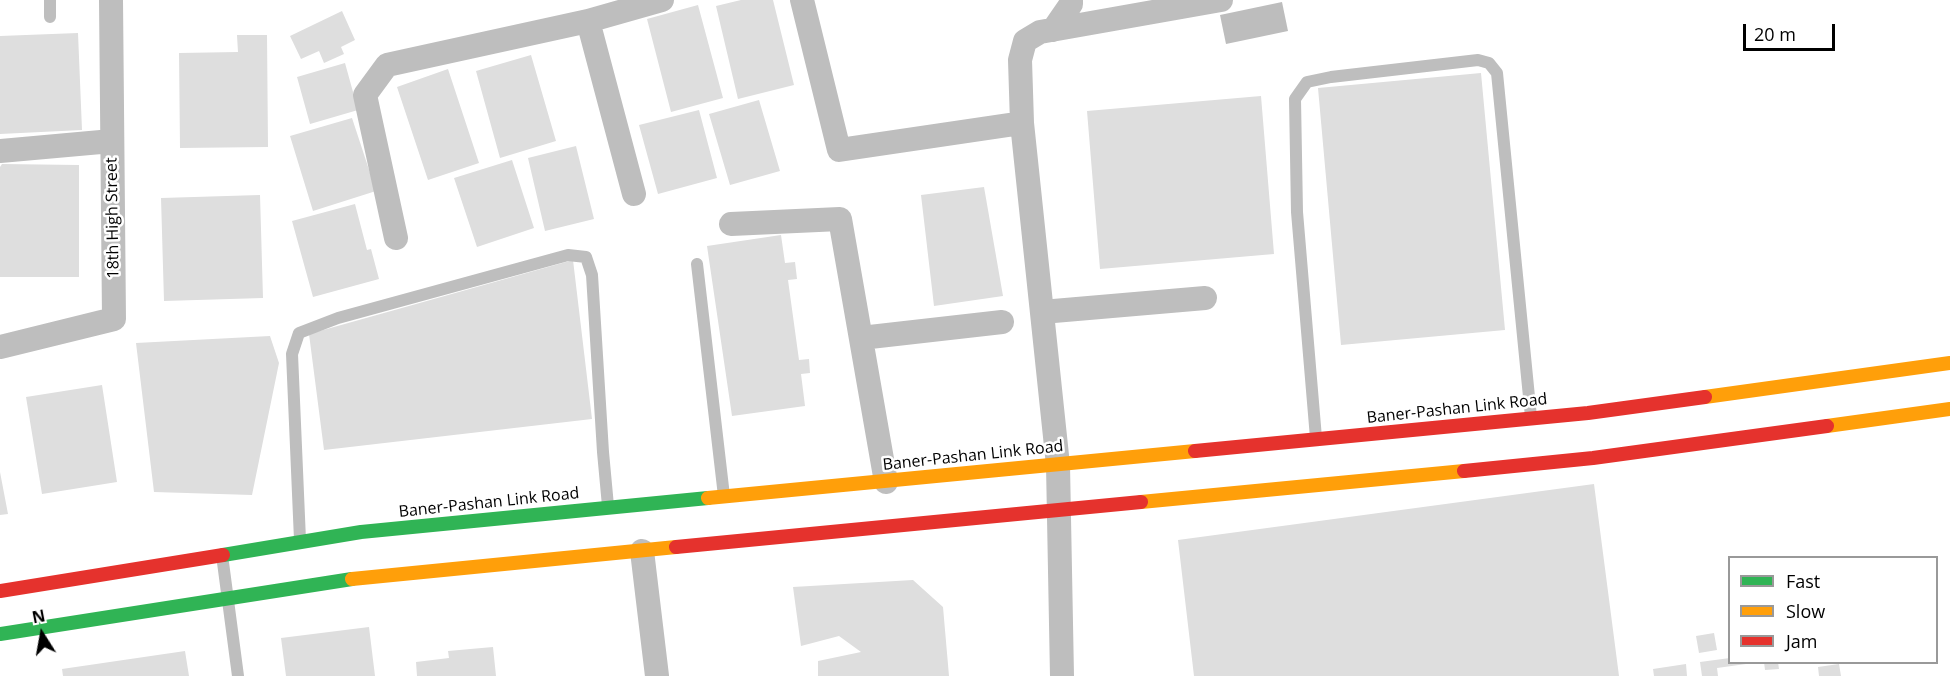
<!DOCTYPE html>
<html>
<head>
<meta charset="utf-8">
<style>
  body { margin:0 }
  #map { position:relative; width:1950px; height:676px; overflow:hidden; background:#fff; font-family:"Open Sans",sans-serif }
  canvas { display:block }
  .legend { position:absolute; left:1728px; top:556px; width:210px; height:108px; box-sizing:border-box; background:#fff; border:2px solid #999; margin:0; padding:8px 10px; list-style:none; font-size:18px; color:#000 }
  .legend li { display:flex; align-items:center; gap:12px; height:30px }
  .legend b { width:30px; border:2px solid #999 }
  .north { position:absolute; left:12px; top:604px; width:60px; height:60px; -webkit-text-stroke:4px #fff; paint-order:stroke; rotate:349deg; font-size:16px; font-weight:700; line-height:24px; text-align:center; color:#000 }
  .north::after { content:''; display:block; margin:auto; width:21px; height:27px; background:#000; clip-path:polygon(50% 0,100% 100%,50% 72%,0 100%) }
  .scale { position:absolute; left:1743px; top:24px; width:92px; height:27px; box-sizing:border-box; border:3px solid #000; border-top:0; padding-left:8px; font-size:18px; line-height:21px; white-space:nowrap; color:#000; -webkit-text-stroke:4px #fff; paint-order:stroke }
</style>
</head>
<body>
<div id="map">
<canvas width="1950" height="676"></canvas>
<ul class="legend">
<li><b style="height:8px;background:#30b455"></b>Fast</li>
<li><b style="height:8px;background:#ff9f0a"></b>Slow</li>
<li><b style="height:8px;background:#e5322d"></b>Jam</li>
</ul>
<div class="north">N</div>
<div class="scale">20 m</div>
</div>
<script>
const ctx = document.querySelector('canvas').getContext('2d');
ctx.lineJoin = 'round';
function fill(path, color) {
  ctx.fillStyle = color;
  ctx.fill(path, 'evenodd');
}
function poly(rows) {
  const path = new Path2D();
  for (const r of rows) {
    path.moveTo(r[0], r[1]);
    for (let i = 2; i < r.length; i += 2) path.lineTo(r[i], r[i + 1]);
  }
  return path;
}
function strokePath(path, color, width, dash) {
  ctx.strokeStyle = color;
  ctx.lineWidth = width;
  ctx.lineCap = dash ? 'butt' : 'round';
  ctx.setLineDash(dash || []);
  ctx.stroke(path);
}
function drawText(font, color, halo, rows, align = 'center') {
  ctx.font = font + ' "Open Sans",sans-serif';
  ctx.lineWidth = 5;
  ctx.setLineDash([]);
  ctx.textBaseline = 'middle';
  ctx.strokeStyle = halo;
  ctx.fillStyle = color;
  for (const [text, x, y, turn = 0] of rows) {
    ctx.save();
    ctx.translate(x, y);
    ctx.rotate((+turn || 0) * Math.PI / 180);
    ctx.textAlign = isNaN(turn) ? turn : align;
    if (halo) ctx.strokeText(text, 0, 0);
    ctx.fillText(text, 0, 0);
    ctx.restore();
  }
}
fill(poly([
  [1282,2,1288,31,1226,44,1220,15]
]), '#bdbdbd');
fill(poly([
  [741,0,773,0,794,85,738,99,716,6],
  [698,5,723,98,671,112,647,19],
  [342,11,355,40,341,47,344,54,324,63,319,51,301,59,290,36],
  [78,33,82,130,0,134,0,36],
  [237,35,267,35,268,147,180,148,179,53,238,52],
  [531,55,556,141,500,158,476,71],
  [345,63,358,110,310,124,297,77],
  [448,69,479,163,428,180,397,87],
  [1481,73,1505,330,1341,345,1318,88],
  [1261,96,1274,254,1100,269,1087,111],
  [759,100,780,171,730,185,709,114],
  [699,110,717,178,658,194,639,125],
  [352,118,376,191,313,211,290,136],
  [576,146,594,219,545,231,528,158],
  [512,160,534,228,477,247,454,178],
  [2,164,79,165,79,277,0,277,0,167],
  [984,187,1003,296,934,306,921,195],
  [260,195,263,298,164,301,161,198],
  [355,204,367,250,371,249,379,279,313,297,292,221],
  [781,235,785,263,795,262,797,279,788,280,799,360,809,359,810,373,801,374,805,406,732,416,707,246],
  [573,260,592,419,324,450,309,334],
  [270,336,279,363,252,495,154,492,136,343],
  [102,385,117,482,42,494,26,397],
  [0,472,8,514,0,515],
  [1594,484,1619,676,1194,676,1178,540],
  [913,580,943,607,949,676,818,676,818,661,861,652,839,636,801,646,793,587],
  [369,627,375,676,286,676,281,638],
  [1714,633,1717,650,1699,653,1696,636],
  [493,647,496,676,417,676,416,662,449,658,448,651],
  [185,651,189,676,63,676,62,669],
  [1730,658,1730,662,1746,664,1717,668,1718,676,1702,676,1700,662],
  [1764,662,1778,662,1779,669,1765,670],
  [1686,664,1687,676,1654,676,1653,669],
  [1839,664,1841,676,1819,676,1818,667]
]), '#dedede');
strokePath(poly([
  [50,0,50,17],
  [697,264,724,496],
  [1316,438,1297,212,1295,99,1307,82,1331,77,1478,60,1489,63,1497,73,1531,417],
  [300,540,292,354,299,333,338,318,568,255,586,257,592,275,603,452,608,506],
  [222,555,238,676]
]), '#bebebe', 12);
strokePath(poly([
  [802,0,839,150,1022,123],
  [588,21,662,0],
  [1053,30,1071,4,1071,0],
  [0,151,112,141],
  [731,224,840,219,886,482],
  [396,238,365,95,387,65,588,21,634,194],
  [1042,312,1205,298],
  [861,338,1002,322],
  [0,347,114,319,111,0],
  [642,551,657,676],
  [1062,676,1058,465,1022,123,1020,60,1025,41,1040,32,1221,0]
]), '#bebebe', 24);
strokePath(poly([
  [223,555,361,532,708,498],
  [0,634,352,579]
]), '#30b455', 14);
strokePath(poly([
  [1705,397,1950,363],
  [1827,426,1950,409],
  [708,498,1195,451],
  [1141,502,1464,471],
  [352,579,676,547]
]), '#ff9f0a', 14);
strokePath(poly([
  [1195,451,1588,413,1705,397],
  [1464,471,1593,458,1827,426],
  [676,547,1141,502],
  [0,591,223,555]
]), '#e5322d', 14);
drawText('16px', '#000', '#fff', [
  ["18th High Street",113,218,-91],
  ["Baner-Pashan Link Road",1457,409,-6],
  ["Baner-Pashan Link Road",973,456,-6],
  ["Baner-Pashan Link Road",489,503,-6]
]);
</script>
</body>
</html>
